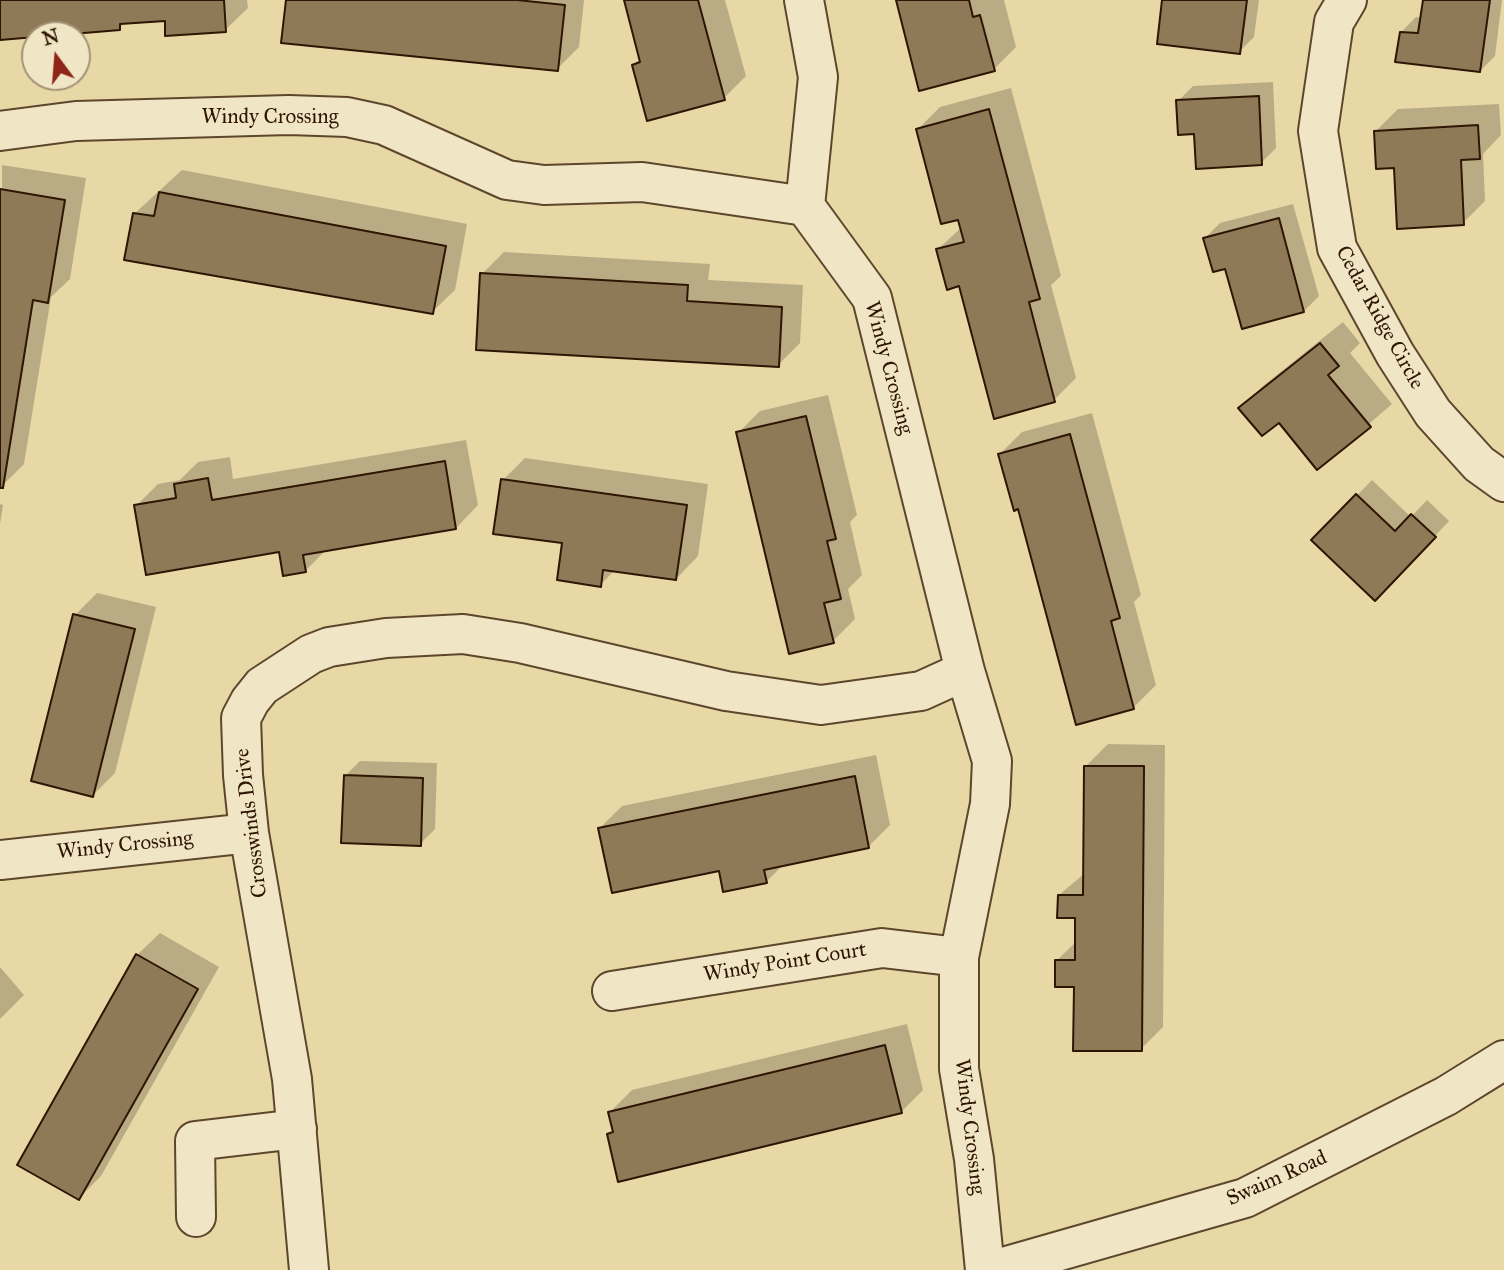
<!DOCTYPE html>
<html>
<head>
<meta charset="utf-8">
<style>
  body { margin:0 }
  #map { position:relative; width:1504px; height:1270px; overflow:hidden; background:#e8d8a6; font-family:"IM FELL Great Primer",serif }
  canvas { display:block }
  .north { position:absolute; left:21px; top:21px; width:70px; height:70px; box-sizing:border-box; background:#f0e6c5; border:2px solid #a39277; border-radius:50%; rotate:344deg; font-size:19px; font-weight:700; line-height:28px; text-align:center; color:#2f1503 }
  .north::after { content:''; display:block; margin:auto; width:24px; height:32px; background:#8f2418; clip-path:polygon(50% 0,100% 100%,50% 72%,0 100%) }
</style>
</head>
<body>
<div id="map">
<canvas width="1504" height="1270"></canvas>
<div class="north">N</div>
</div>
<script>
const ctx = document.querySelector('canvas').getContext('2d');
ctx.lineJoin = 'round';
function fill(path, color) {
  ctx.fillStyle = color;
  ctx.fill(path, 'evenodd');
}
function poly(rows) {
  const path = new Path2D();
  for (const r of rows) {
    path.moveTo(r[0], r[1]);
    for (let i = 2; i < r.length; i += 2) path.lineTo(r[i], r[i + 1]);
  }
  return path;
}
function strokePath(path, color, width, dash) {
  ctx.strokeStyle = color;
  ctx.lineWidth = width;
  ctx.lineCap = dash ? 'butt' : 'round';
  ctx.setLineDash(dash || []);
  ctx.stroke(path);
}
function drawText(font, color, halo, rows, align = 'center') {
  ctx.font = font + ' "IM FELL Great Primer",serif';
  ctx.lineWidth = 7;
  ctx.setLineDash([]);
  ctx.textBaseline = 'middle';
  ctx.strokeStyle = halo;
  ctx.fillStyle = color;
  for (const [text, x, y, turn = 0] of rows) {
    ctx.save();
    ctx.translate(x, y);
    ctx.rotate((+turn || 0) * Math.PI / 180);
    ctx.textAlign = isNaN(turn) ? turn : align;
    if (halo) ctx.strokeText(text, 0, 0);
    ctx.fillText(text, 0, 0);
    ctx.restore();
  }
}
fill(poly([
  [0,0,247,0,248,8,225,30,166,19,125,22,119,28,0,38],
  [287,0,584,0,579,47,557,69],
  [626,0,725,0,746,76,724,98,634,65,641,58],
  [897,0,1004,0,1016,47,994,69],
  [1164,0,1259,0,1254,37,1239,52],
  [1425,0,1502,0,1495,56,1480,71,1401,32,1416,17,1422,18],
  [1273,82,1276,148,1261,163,1195,132,1178,101,1193,86],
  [1011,88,1061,276,1051,285,1076,378,1054,400,960,284,938,249,962,227,918,129,940,107],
  [1499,104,1501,135,1483,154,1485,201,1463,223,1395,166,1376,131,1398,109],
  [2,165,86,178,70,279,51,297,24,464,2,486],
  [182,170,467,224,455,290,432,312,134,214],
  [1293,204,1319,296,1304,311,1226,267,1205,238,1220,223],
  [504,252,710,264,708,280,803,285,800,343,778,365,482,274],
  [1343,322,1360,343,1350,353,1392,404,1318,468,1279,420,1241,408,1263,386],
  [828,395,857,515,850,522,862,575,848,589,855,619,833,641,738,433,760,411],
  [1092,413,1141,595,1134,602,1156,685,1134,707,1077,723,1019,507,1000,454,1022,432],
  [466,440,478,505,456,528,327,549,305,571,280,550,136,506,158,484,180,480,198,462,230,457,233,479],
  [525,458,708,484,698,556,676,579,615,570,600,585,564,542,503,480],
  [1372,480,1411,517,1427,500,1449,521,1390,584,1314,540],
  [0,504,3,505,0,524],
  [97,593,156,607,115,773,93,795,75,615],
  [1108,744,1165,745,1163,1027,1141,1049,1075,985,1056,961,1077,941,1077,916,1059,895,1085,873,1086,766],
  [876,755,890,825,868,847,784,864,766,882,600,828,622,806],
  [360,761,437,763,435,829,420,844,345,776],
  [160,933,219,967,101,1176,79,1198,137,955],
  [0,967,24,995,0,1019],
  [907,1024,923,1090,901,1112,609,1134,614,1129,610,1112,632,1090]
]), '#0003');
const building = poly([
  [0,0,224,0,226,32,165,36,165,21,120,24,120,30,0,40,0,0],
  [286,0,517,0,565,5,558,71,281,43,286,0],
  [624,0,698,0,725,100,647,121,632,65,640,62,624,0],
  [896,0,969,0,973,17,980,15,995,71,919,91,896,0],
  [1162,0,1247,0,1240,54,1157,44,1162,0],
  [1423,0,1490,0,1480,72,1395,62,1400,32,1418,33,1423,0],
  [1259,96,1262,165,1196,169,1194,134,1178,135,1176,100,1259,96],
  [989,109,1040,299,1029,302,1055,402,994,419,959,286,947,290,936,249,964,242,958,220,941,224,916,129,989,109],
  [1478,125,1480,159,1461,160,1464,225,1397,229,1394,168,1376,169,1374,131,1478,125],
  [0,189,65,200,48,303,33,300,3,488,0,488,0,189],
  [159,192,446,246,433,314,124,260,133,213,154,216,159,192],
  [1279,218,1304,312,1242,329,1225,269,1213,272,1203,238,1279,218],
  [480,273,688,285,687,301,782,307,779,367,476,350,480,273],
  [1320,343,1339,366,1328,375,1371,427,1317,470,1279,423,1262,436,1238,408,1320,343],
  [806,416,836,539,827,541,841,599,824,603,834,643,789,654,736,432,806,416],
  [1070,434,1120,618,1111,621,1134,709,1076,725,1018,509,1014,511,998,454,1070,434],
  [445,461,456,529,303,555,306,572,283,576,279,552,146,575,134,505,176,498,174,484,208,478,212,500,445,461],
  [501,479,687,505,676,580,603,570,601,587,557,580,562,543,493,534,501,479],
  [1356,494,1395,531,1411,514,1436,537,1375,601,1311,540,1356,494],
  [73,614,135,629,93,797,31,781,73,614],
  [1084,766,1144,766,1142,1051,1073,1051,1074,987,1055,987,1055,960,1075,960,1075,918,1057,918,1058,895,1083,895,1084,766],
  [344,775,423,778,421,846,341,843,344,775],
  [855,776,869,848,764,870,767,883,723,892,719,871,612,893,598,828,855,776],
  [136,954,198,989,79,1200,17,1165,136,954],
  [885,1045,902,1113,618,1182,607,1134,613,1132,608,1112,885,1045]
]);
fill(building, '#8f7a58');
strokePath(building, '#2f1503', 2);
const minor = poly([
  [804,0,818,77,805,206],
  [1347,0,1334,22,1318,131,1337,248,1395,354,1433,413,1479,464,1504,482],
  [0,131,76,121,289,115,347,117,384,125,507,180,544,185,642,182,805,206,872,298,965,671,992,761,990,804,959,957,959,1069,974,1159,985,1270],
  [0,860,249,833],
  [612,991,882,948,959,957],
  [196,1217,195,1141,297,1129],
  [309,1270,292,1079,249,833,243,775,241,718,250,701,262,686,311,654,329,647,386,638,463,634,520,643,726,691,821,705,921,691,965,671],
  [993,1270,1245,1198,1446,1096,1504,1060]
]);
strokePath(minor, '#5d462c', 42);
strokePath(minor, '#f0e6c5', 38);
drawText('21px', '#2f1503', '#f0e6c5', [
  ["Windy Crossing",270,118],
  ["Cedar Ridge Circle",1379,318,61],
  ["Windy Crossing",888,368,75],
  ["Crosswinds Drive",252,823,-97],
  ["Windy Crossing",125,846,-6],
  ["Windy Point Court",785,963,-9],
  ["Windy Crossing",969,1127,83],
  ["Swaim Road",1277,1179,-24]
]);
</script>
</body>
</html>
